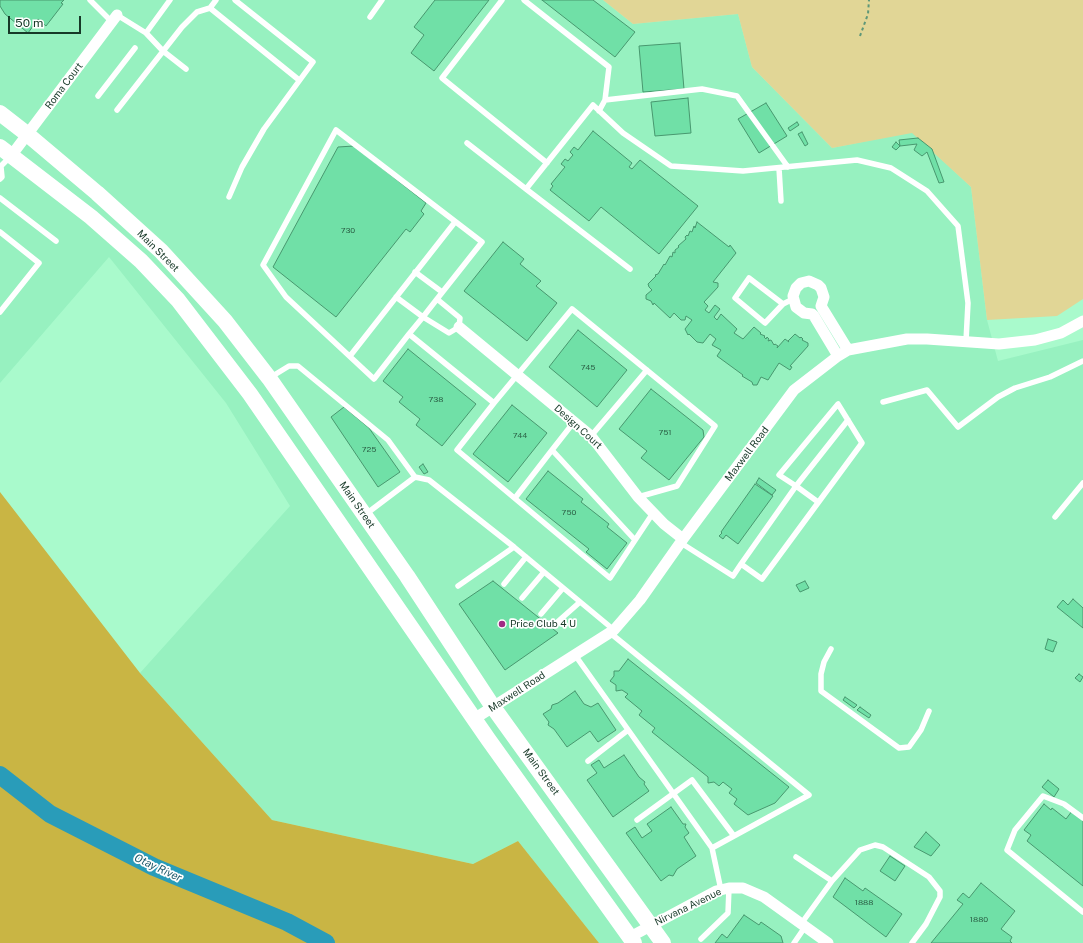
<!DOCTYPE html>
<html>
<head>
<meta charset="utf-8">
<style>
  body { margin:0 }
  #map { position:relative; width:1083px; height:943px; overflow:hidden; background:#a9facc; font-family:"Public Sans",sans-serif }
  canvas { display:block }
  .scale { position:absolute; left:8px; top:16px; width:73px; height:18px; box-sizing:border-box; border:2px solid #173928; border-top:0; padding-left:5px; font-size:12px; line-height:14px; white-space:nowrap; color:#173928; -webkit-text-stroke:3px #fff; paint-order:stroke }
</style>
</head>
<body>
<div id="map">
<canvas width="1083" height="943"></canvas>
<div class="scale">50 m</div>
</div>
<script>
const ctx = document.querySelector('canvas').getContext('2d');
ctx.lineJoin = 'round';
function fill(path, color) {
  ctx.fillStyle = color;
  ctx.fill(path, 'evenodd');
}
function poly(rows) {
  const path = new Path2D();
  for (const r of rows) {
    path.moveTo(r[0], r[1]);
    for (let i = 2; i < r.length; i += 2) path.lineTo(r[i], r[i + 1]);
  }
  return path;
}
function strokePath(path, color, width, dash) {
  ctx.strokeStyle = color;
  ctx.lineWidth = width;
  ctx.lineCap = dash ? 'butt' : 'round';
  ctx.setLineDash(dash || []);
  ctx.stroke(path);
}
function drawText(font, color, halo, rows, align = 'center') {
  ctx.font = font + ' "Public Sans",sans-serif';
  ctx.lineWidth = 3.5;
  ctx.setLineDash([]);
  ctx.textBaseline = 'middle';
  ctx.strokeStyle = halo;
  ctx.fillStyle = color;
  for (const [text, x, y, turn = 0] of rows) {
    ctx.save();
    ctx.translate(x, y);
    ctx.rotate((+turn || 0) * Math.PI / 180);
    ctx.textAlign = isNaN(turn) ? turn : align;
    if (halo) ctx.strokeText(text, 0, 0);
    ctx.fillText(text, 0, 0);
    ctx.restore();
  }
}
fill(poly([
  [0,0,603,0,633,24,738,14,752,67,832,148,912,132,971,187,987,320,998,361,1083,340,1083,943,599,943,518,841,473,864,272,820,140,673,290,506,226,403,109,257,0,383]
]), '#97f1c0');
fill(poly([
  [603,0,1083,0,1083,299,1057,316,987,320,971,187,912,133,832,148,752,67,738,14,633,24]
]), '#e1d696');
fill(poly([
  [0,492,140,673,272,820,473,864,518,841,599,943,0,943]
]), '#c9b544');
strokePath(poly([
  [0,775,50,814,154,867,287,922,326,943]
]), '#299cb9', 18);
const building = poly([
  [0,0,64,0,61,3,63,4,46,26,38,19,28,33,5,14,0,6,0,0],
  [435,0,489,0,434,71,411,53,424,35,414,27,435,0],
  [542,0,593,0,635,32,615,57,542,0],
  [680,43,684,89,643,92,639,46,680,43],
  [688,98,691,133,655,136,651,102,688,98],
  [766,103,787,136,759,153,738,119,766,103],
  [797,122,799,125,790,131,788,128,797,122],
  [593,131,632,163,629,167,632,169,640,160,698,206,659,254,601,207,589,221,550,190,553,186,551,184,565,167,561,164,565,159,568,161,573,155,570,152,574,147,578,150,593,131],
  [802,132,808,144,805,146,798,134,802,132],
  [918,138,932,149,944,182,939,183,927,152,922,156,914,150,917,144,900,146,899,140,918,138],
  [896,142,900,146,896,150,892,147,896,142],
  [354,146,426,203,421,211,424,214,410,232,406,229,336,317,273,267,338,147,354,146],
  [697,222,729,247,730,245,736,253,713,282,718,283,718,287,704,302,708,306,705,310,709,313,715,305,720,309,714,317,717,320,721,314,737,329,734,333,743,339,754,327,761,333,760,334,765,336,764,337,766,339,767,337,769,339,768,341,771,340,774,345,775,344,778,346,777,348,785,339,789,342,788,341,795,334,800,338,801,337,803,339,802,340,808,343,808,346,790,366,792,367,790,370,779,363,768,380,761,377,757,385,753,385,752,382,742,376,743,375,717,356,721,350,712,345,716,339,710,334,703,343,697,342,689,334,688,335,685,329,692,320,686,316,685,320,681,320,674,313,670,318,654,303,653,305,651,301,646,299,646,295,652,290,649,287,648,284,656,276,655,275,658,274,664,264,665,265,670,256,672,257,673,252,675,253,675,250,679,247,678,246,686,239,685,237,687,235,688,236,690,231,692,232,694,226,695,228,697,222],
  [503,242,524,259,520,264,541,281,536,286,557,303,527,341,464,291,503,242],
  [578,330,627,370,597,407,549,367,578,330],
  [408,349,476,404,442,446,416,425,420,419,399,402,403,397,383,381,408,349],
  [651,389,703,430,704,437,669,480,641,458,647,451,619,429,651,389],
  [512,405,547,433,508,482,473,454,512,405],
  [344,407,369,428,400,472,378,487,331,417,344,407],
  [423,464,428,472,424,474,419,467,423,464],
  [548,471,583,499,581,502,609,524,607,527,627,543,607,569,586,552,589,549,526,499,548,471],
  [759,478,776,490,772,495,756,483,759,478],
  [755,484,773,496,738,544,726,535,723,539,719,536,722,533,721,532,755,484],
  [493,581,558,633,505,670,459,604,493,581],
  [805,581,809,588,800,592,796,585,805,581],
  [1073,599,1083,608,1083,628,1057,607,1063,600,1068,605,1073,599],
  [1048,639,1057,642,1053,652,1045,649,1048,639],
  [628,659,789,787,775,803,748,815,734,804,737,799,729,793,732,789,723,782,719,786,714,782,708,783,708,777,652,732,655,728,639,715,642,711,625,697,628,694,622,690,616,691,616,685,610,681,614,676,614,671,619,671,628,659],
  [1079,674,1083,677,1080,682,1075,678,1079,674],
  [575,691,584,704,591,707,598,703,616,730,598,742,590,731,567,747,554,729,548,725,549,722,543,714,551,709,552,705,558,703,575,691],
  [845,697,857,705,854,708,843,700,845,697],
  [860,707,871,715,869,718,857,710,860,707],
  [624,755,639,777,645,782,644,784,649,791,613,817,587,780,597,773,591,765,599,760,604,768,624,755],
  [1048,780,1059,789,1054,797,1042,787,1048,780],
  [1044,804,1051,810,1052,808,1066,819,1072,811,1083,819,1083,886,1027,841,1031,835,1024,830,1044,804],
  [671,807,683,824,686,824,685,827,689,833,684,837,696,856,677,869,673,876,669,875,661,881,626,833,635,827,642,838,652,831,647,824,671,807],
  [926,832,940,845,931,856,914,847,926,832],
  [890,856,905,866,895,881,880,871,890,856],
  [845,878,863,891,865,888,902,914,886,937,833,897,845,878],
  [981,883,1015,911,1001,929,1012,937,1010,941,1012,943,931,943,963,904,957,900,963,893,969,898,981,883],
  [744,915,759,925,761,922,781,936,783,943,715,943,722,934,727,938,744,915]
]);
fill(building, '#70e0a7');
strokePath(building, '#48986f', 1);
strokePath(poly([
  [860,36,868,14,869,0]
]), '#5e9778', 2, [3, 3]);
strokePath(poly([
  [90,0,112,22],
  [170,0,146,33,163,51,186,69],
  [502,0,442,78,547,163],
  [524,0,609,67,605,100,599,111],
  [210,8,216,0],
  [117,15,146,33],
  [370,17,382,0],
  [98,96,135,48],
  [605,100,702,89,737,96,788,167],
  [117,110,182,27,197,12,210,8,299,80],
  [467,143,526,189],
  [0,167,11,156],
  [779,168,781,201],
  [0,179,2,177,1,167],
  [229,197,242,167,264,129,313,62,235,0],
  [0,198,56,241],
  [0,232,39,263,0,312],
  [630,269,526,189,593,105,623,133,671,166,743,171,857,160,891,168,927,191,958,226,968,303,966,341],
  [415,272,442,292],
  [396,297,423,317,449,333,459,327,460,318,437,299,482,242,336,130,263,265,286,297,374,379,409,334,423,317,437,299],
  [783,304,749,278,735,298,765,323,783,304,793,299],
  [409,334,494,403,457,450,610,578,653,513],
  [350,356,455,222],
  [271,377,289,366,298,366,388,440,415,477,366,514],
  [883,402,927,390,958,427,998,397,1015,388,1050,377,1083,361],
  [494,403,572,309,715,426,677,486,638,497],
  [574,422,552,450,635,540],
  [591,436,647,370],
  [415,477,429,480,514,547],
  [515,498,552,450],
  [818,502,796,486,848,420],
  [1055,517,1083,483],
  [681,543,733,576,741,564,762,579,862,443,838,404,779,475,796,486,741,564],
  [504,584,526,557],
  [458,586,514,547,614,630],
  [522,598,544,572],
  [541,614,563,588],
  [554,625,580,602],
  [609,632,809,795,712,848],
  [831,649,824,662,821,674,821,691,899,748,909,747,921,730,929,711],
  [575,655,712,848,721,890],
  [588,761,628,730],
  [1083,818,1064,804,1043,796,1015,830,1007,850,1083,912],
  [637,820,692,780,734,836],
  [796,857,832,881,801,924],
  [832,881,860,850,875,845,883,847,929,877,940,891,940,897,926,924,912,943],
  [701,939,728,913,729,888],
  [794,943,805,927]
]), '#fff', 5.5);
strokePath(poly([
  [11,156,117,15],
  [459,327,591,436,638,497,664,524,683,539],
  [838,356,814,316,812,314,804,313,796,307,793,296,796,288,801,283,809,281,818,285,821,288,824,297,821,306,848,350],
  [474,719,614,630,640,600,683,539,794,390,838,356,848,350,907,339,927,339,999,344,1035,340,1061,333,1083,321],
  [630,937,716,891,729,888,743,888,764,897,828,943]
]), '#fff', 11);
strokePath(poly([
  [0,113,27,134,97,193,161,251,225,321,269,378,407,576,493,707,663,943],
  [0,147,91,217,141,261,178,300,250,394,488,739,634,943]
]), '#fff', 16);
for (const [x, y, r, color] of [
  [502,624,4,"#a02a84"]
]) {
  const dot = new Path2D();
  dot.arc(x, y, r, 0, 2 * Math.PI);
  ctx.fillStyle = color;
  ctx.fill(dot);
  strokePath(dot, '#fff', 1.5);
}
drawText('8px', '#2d6348', null, [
  ["730",348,231],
  ["745",588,368],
  ["738",436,400],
  ["751",665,433],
  ["744",520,436],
  ["725",369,450],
  ["750",569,513],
  ["1888",864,903],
  ["1880",979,920]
]);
drawText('10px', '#173928', '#fff', [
  ["Roma Court",64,86,-53],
  ["Main Street",158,251,45],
  ["Design Court",578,427,42],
  ["Maxwell Road",747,454,-53],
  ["Main Street",357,505,55],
  ["Maxwell Road",517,692,-33],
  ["Main Street",541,772,54],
  ["Nirvana Avenue",688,907,-26]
]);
drawText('10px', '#173928', '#fff', [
  ["Price Club 4 U",510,624]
], 'left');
drawText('italic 11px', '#1f5a6a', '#fff', [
  ["Otay River",158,868,25]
]);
</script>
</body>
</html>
